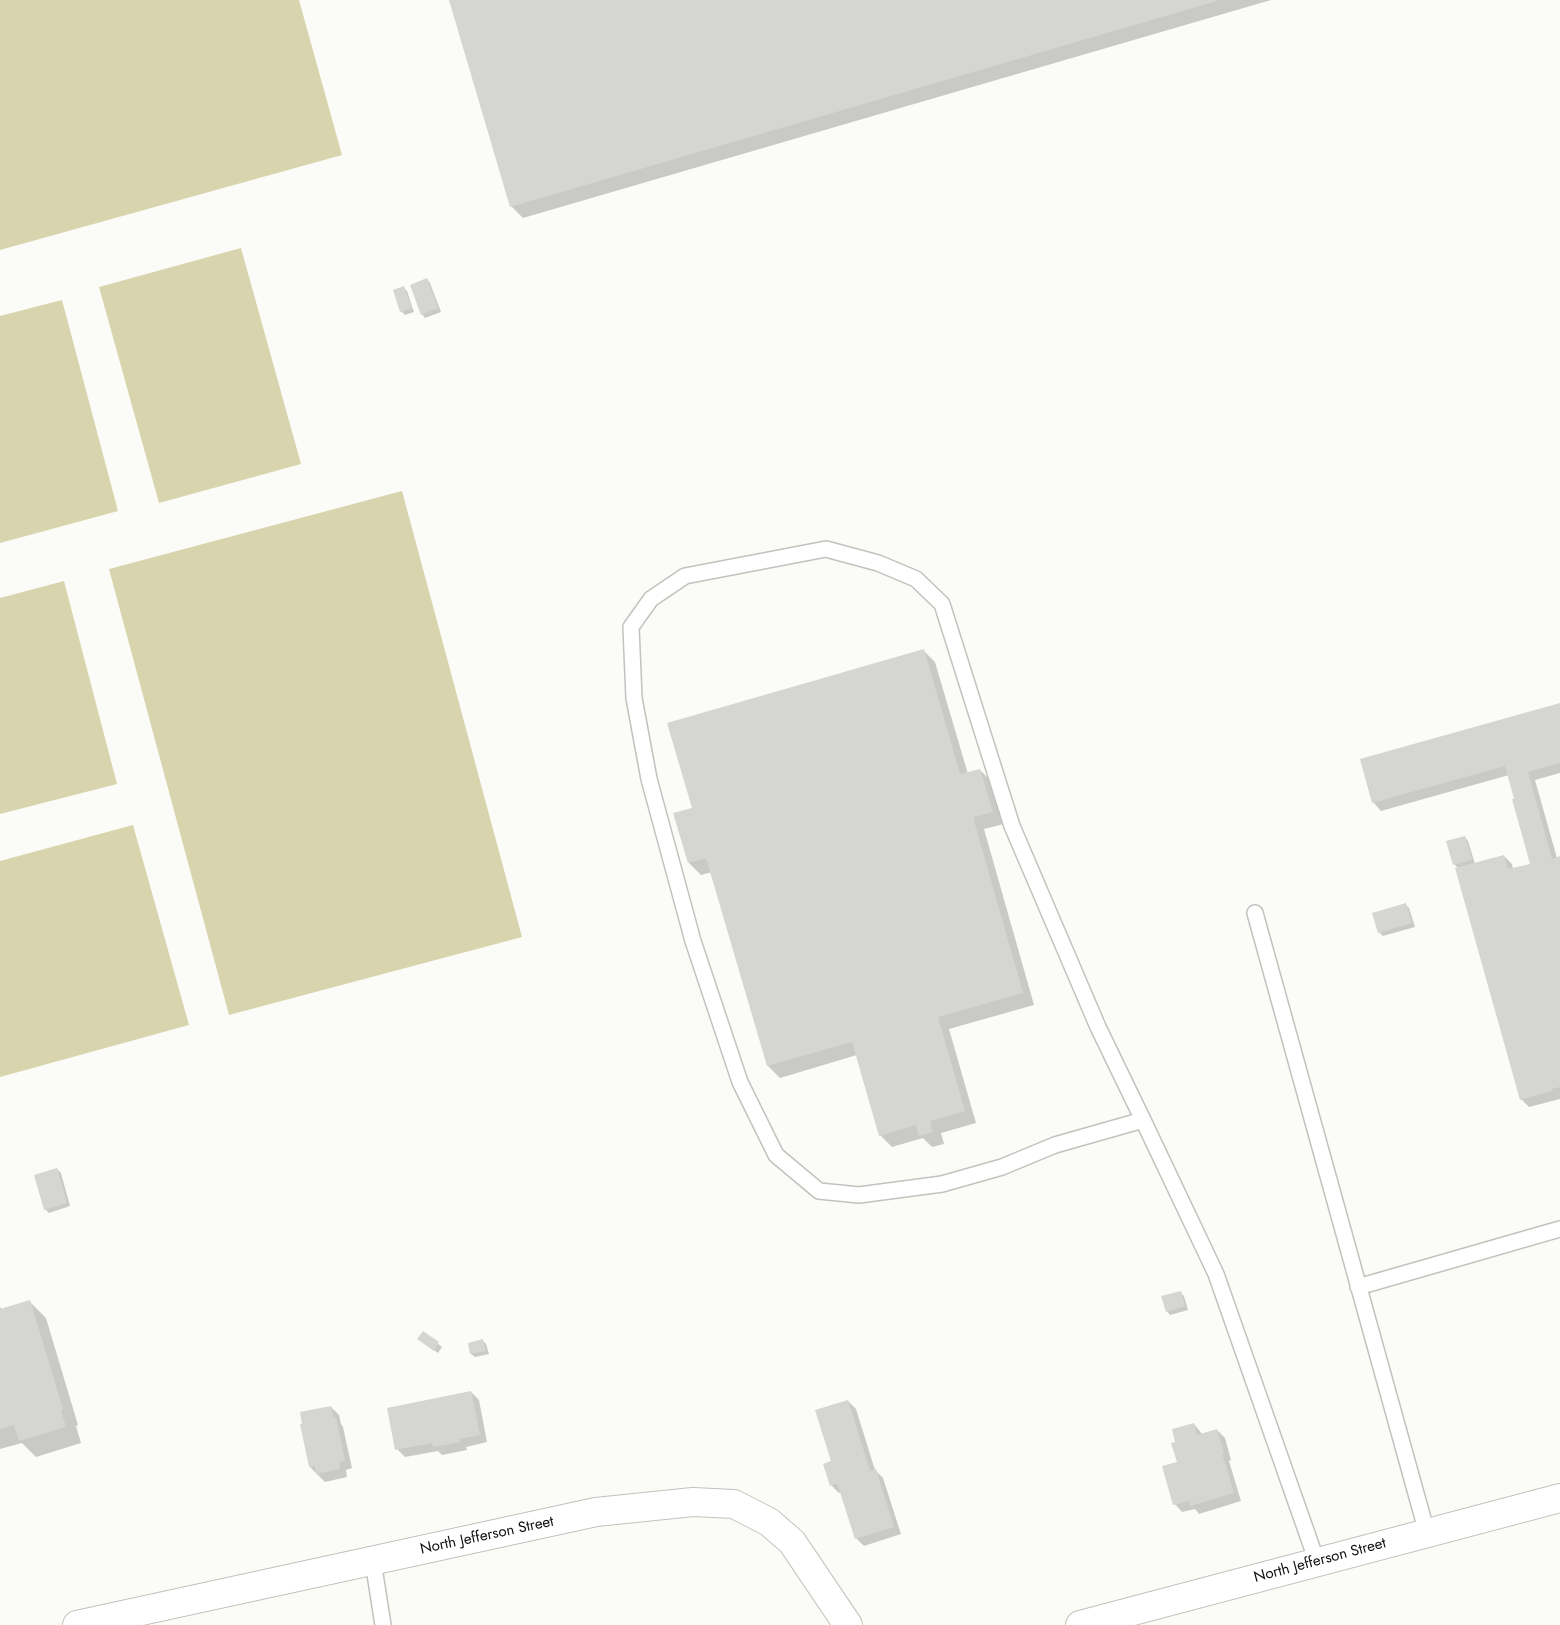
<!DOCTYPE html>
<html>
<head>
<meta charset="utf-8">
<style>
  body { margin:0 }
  canvas { display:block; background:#fbfbf7 }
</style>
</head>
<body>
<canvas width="1560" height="1625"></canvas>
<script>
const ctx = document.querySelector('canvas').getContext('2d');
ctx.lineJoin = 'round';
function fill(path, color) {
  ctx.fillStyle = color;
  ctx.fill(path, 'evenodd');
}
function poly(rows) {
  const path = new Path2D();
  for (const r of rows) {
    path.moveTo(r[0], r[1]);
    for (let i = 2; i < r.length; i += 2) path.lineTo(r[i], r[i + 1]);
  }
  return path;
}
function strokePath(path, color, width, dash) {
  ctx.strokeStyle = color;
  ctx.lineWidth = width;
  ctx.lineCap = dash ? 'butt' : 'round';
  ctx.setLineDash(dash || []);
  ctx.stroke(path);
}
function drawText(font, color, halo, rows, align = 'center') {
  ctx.font = font + ' Jost,sans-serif';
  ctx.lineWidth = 4;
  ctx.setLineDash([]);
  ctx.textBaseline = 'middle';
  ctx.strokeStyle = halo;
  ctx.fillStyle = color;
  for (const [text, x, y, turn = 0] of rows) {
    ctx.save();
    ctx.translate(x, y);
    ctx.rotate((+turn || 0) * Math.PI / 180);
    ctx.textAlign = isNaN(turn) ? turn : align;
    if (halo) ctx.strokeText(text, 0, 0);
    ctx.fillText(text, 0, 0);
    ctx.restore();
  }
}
fill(poly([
  [0,0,299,0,342,155,0,250],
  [241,248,301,464,159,503,99,287],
  [62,300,118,511,0,543,0,316],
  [402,491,522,937,229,1015,109,569],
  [64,581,117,784,0,814,0,598],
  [133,825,189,1025,0,1077,0,861]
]), '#d8d5ae');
fill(poly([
  [451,0,1271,0,523,218,511,206],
  [427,279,430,283,441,312,425,318,422,314],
  [404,288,407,291,414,312,405,315,401,311],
  [923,650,935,662,968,774,980,770,992,782,1004,824,984,829,1034,1005,949,1029,976,1123,941,1133,944,1144,932,1147,923,1138,892,1147,880,1135,857,1055,780,1078,768,1066,712,872,701,875,689,863,693,809],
  [1560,704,1560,773,1535,780,1557,858,1560,858,1560,1099,1529,1107,1521,1099,1459,869,1455,865,1448,842,1465,837,1468,841,1475,864,1504,856,1512,864,1513,869,1531,865,1509,775,1381,811,1374,803,1361,760],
  [1405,904,1409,908,1415,927,1383,936,1379,932],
  [57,1169,61,1173,70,1206,49,1213,45,1209],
  [1180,1292,1184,1296,1188,1310,1170,1315,1167,1311],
  [30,1302,46,1318,78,1425,76,1426,81,1443,36,1457,22,1443,0,1449,0,1307,3,1310],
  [424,1333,442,1347,438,1353,419,1339],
  [483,1341,486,1344,489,1354,475,1357,471,1354],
  [471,1392,479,1400,487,1442,466,1447,467,1450,442,1455,438,1451,405,1457,397,1449],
  [848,1401,856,1409,875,1470,883,1478,901,1534,864,1546,856,1538,842,1492,839,1493,831,1485,833,1462],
  [331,1407,339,1415,341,1424,343,1427,352,1468,346,1470,347,1477,325,1482,310,1467,304,1425],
  [1194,1424,1202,1434,1217,1430,1225,1438,1231,1460,1229,1461,1241,1501,1199,1514,1195,1509,1182,1512,1175,1504,1178,1463,1176,1442]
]), '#0003');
fill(poly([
  [449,0,1217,0,1217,1,510,207],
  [427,278,438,308,421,315,410,285],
  [404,286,412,308,400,312,393,290],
  [924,649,960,774,980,769,993,812,973,817,1023,993,938,1017,965,1111,930,1121,933,1132,919,1136,916,1125,879,1136,852,1042,767,1066,706,858,688,863,673,813,692,808,667,723],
  [1560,703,1560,763,1528,772,1552,859,1560,856,1560,1087,1552,1089,1552,1091,1520,1100,1455,868,1504,855,1508,869,1530,864,1512,799,1514,799,1505,766,1372,803,1360,759],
  [1465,836,1472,860,1453,865,1446,841],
  [1406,903,1412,923,1378,933,1372,913],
  [57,1168,67,1203,44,1210,34,1175],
  [1181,1291,1185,1306,1166,1312,1161,1296],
  [30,1300,63,1409,61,1410,66,1427,19,1441,14,1425,0,1429,0,1309],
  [423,1331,439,1342,434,1351,417,1339],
  [483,1339,486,1351,470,1354,468,1343],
  [471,1391,480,1435,459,1439,460,1442,433,1447,432,1443,395,1450,387,1408],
  [848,1400,870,1471,876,1469,894,1527,855,1539,837,1483,830,1486,823,1464,831,1461,815,1410],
  [331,1406,334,1418,336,1417,345,1461,339,1462,340,1469,316,1474,315,1466,309,1467,300,1424,302,1424,300,1412],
  [1194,1423,1197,1435,1217,1429,1224,1453,1222,1453,1234,1493,1190,1506,1189,1501,1173,1505,1162,1466,1177,1462,1171,1443,1175,1442,1172,1429]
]), '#d5d5d1');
const service = poly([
  [1255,913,1427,1533],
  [1143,1120,1055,1145,1002,1167,942,1184,859,1195,819,1191,776,1155,740,1082,693,941,649,779,634,698,631,627,651,599,685,576,826,549,878,563,916,579,942,604,1012,826,1098,1027,1143,1120,1216,1274,1317,1562],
  [1358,1287,1560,1229],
  [373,1561,383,1625]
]);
const tertiary = poly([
  [77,1625,596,1512,693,1502,734,1504,769,1522,792,1542,848,1625],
  [1080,1625,1560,1498]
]);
strokePath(service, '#c2c2be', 18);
strokePath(tertiary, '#c2c2be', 30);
strokePath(service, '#fff', 15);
strokePath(tertiary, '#fff', 28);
drawText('15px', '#0e0e0d', '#fff', [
  ["North Jefferson Street",487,1536,-12],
  ["North Jefferson Street",1320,1561,-15]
]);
</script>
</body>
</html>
